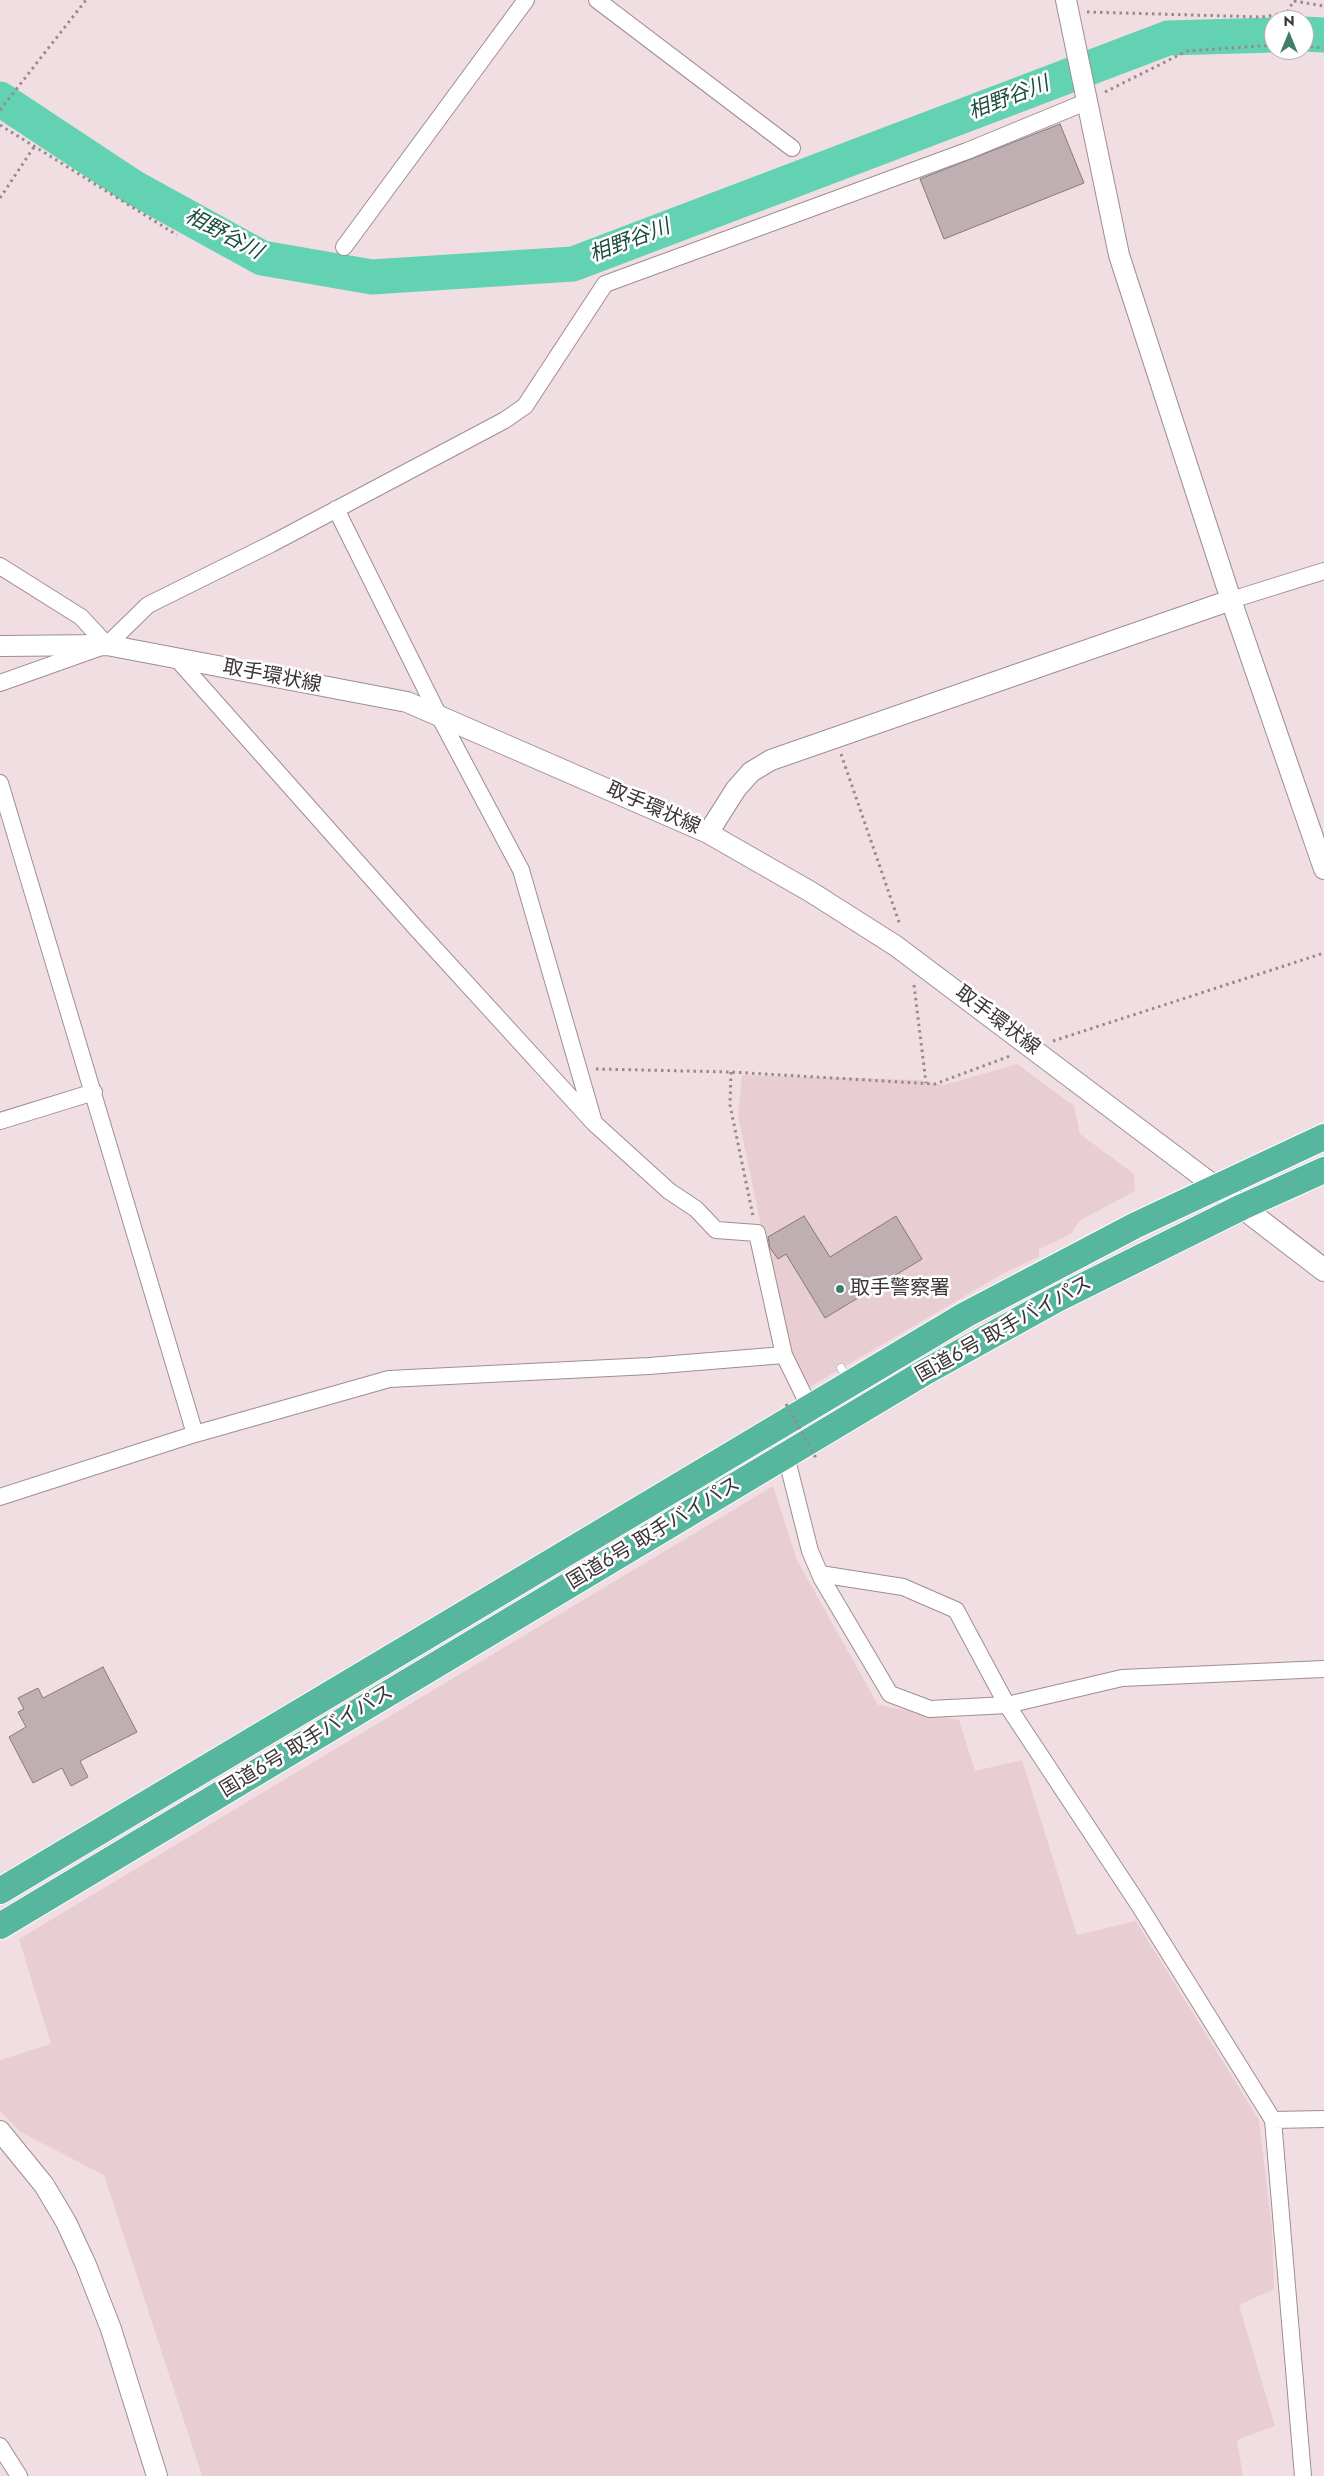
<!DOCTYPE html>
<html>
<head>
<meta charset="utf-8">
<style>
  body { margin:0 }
  #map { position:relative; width:1324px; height:2476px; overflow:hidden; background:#f1dee2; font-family:Jost,sans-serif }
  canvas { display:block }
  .north { position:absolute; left:1264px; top:10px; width:50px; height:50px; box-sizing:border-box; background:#fff; border:1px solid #b1afaf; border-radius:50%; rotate:0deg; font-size:14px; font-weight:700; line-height:20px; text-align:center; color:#3d3637 }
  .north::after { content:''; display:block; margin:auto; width:18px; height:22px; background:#3f7e6b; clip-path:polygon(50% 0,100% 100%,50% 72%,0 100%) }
</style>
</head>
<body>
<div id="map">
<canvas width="1324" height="2476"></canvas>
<div class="north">N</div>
</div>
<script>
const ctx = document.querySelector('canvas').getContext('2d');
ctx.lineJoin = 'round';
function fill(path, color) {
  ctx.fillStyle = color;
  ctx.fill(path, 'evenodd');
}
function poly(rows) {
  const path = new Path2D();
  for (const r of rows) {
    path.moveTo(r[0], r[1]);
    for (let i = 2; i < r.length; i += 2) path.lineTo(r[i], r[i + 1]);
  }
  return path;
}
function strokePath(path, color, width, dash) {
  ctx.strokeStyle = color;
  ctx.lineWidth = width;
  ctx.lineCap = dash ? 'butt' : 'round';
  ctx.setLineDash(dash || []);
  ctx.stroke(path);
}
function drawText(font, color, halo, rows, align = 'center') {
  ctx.font = font + ' Jost,"Noto Sans JP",sans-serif';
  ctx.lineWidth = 5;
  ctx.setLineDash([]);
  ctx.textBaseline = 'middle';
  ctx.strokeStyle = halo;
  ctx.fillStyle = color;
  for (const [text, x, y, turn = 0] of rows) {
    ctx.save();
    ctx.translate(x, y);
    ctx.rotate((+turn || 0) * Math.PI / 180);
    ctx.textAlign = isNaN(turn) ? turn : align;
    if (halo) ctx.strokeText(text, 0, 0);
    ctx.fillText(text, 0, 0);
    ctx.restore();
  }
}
fill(poly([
  [1017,1064,1074,1106,1080,1134,1134,1174,1135,1191,1079,1221,1071,1234,1039,1249,1039,1257,1004,1273,808,1388,786,1344,738,1116,742,1075,919,1080,944,1085],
  [773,1486,797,1560,878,1705,959,1720,975,1771,1022,1760,1077,1935,1136,1921,1259,2120,1272,2229,1274,2289,1239,2305,1275,2426,1237,2440,1243,2476,202,2476,104,2175,20,2132,0,2111,0,2060,51,2044,19,1939]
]), '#e8ced3');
strokePath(poly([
  [1304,34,1324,35],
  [0,99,133,187,262,258,372,277,573,264,1168,38,1274,35]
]), '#62d2b2', 35);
const building = poly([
  [1060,124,1084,183,944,239,920,179,1060,124],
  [804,1216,830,1257,896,1216,922,1259,825,1318,786,1254,778,1259,770,1248,768,1237,804,1216],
  [103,1667,137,1732,80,1761,88,1777,71,1786,62,1768,33,1783,9,1737,26,1727,18,1712,24,1709,18,1698,38,1688,43,1698,103,1667]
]);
fill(building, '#c0afb2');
strokePath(building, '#89787c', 1);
const service = poly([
  [841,1368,863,1404]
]);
const minor = poly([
  [597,0,792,148],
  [344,247,526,0],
  [336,509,438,714,521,870,593,1119],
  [0,566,81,617,107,645],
  [1231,600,1324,571],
  [177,659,415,927,594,1123,669,1191,696,1209,716,1230,757,1233,784,1355,810,1408],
  [0,683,107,645,148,605,271,544,505,420,525,406,605,284,967,151,1086,102],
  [0,783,195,1434],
  [0,1121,94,1092],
  [772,1431,786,1456,810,1551,822,1579,890,1694,930,1709,1007,1705,956,1610,903,1587,820,1574],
  [0,1497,195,1434,389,1379,649,1366,784,1355],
  [1273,2120,1324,2119],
  [0,2446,19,2476],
  [1303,2476,1273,2120,1139,1905,1007,1705,1122,1678,1324,1669]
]);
const tertiary = poly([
  [1066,0,1119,255,1231,600,1324,869],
  [0,646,107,645,407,702,708,833,811,892,896,946,1216,1187],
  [708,833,736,789,751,772,771,760,1231,600],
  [0,2131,44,2185,66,2222,86,2265,111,2329,157,2476]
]);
const secondary = poly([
  [1216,1187,1324,1270]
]);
const trunk = poly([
  [0,1891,965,1315,1136,1225,1324,1137],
  [0,1926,925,1372,1057,1299,1242,1207,1324,1170]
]);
strokePath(service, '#9f8e91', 9);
strokePath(minor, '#9f8e91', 18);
strokePath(tertiary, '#9f8e91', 22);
strokePath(secondary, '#9f8e91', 24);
strokePath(trunk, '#fff', 28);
strokePath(poly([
  [1294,1,1324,6],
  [1087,12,1262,17,1287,13,1294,0],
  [1304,46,1324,48],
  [1105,92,1187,51,1274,45],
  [0,110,86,0],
  [0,125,177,235],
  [0,198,34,147],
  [841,754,900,925],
  [914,985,926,1083],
  [1053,1041,1324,953],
  [596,1069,731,1072,935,1084,1010,1056],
  [731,1072,730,1105,753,1216]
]), '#978a8d', 3, [2.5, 4]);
strokePath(service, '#fff', 8);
strokePath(minor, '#fff', 16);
strokePath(tertiary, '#fff', 20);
strokePath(secondary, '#fff', 22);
strokePath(trunk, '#57b69e', 26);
strokePath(poly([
  [786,1404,816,1458]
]), '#978a8d', 3, [2.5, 4]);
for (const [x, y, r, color] of [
  [840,1289,5,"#3f7e6b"]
]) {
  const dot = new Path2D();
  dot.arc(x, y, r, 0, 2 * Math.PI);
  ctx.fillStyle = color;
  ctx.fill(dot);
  strokePath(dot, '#fff', 2);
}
drawText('20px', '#3d3637', '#fff', [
  ["取手環状線",272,677,11],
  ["取手環状線",653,809,24],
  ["取手環状線",997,1021,37],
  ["国道6号 取手バイパス",1004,1330,-29],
  ["国道6号 取手バイパス",654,1534,-31],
  ["国道6号 取手バイパス",307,1742,-31]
]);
drawText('20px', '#3d3637', '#fff', [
  ["取手警察署",850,1289]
], 'left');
drawText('italic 21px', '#1c4d3f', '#fff', [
  ["相野谷川",1009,99,-21],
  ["相野谷川",223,235,28],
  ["相野谷川",630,242,-21]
]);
</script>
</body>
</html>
